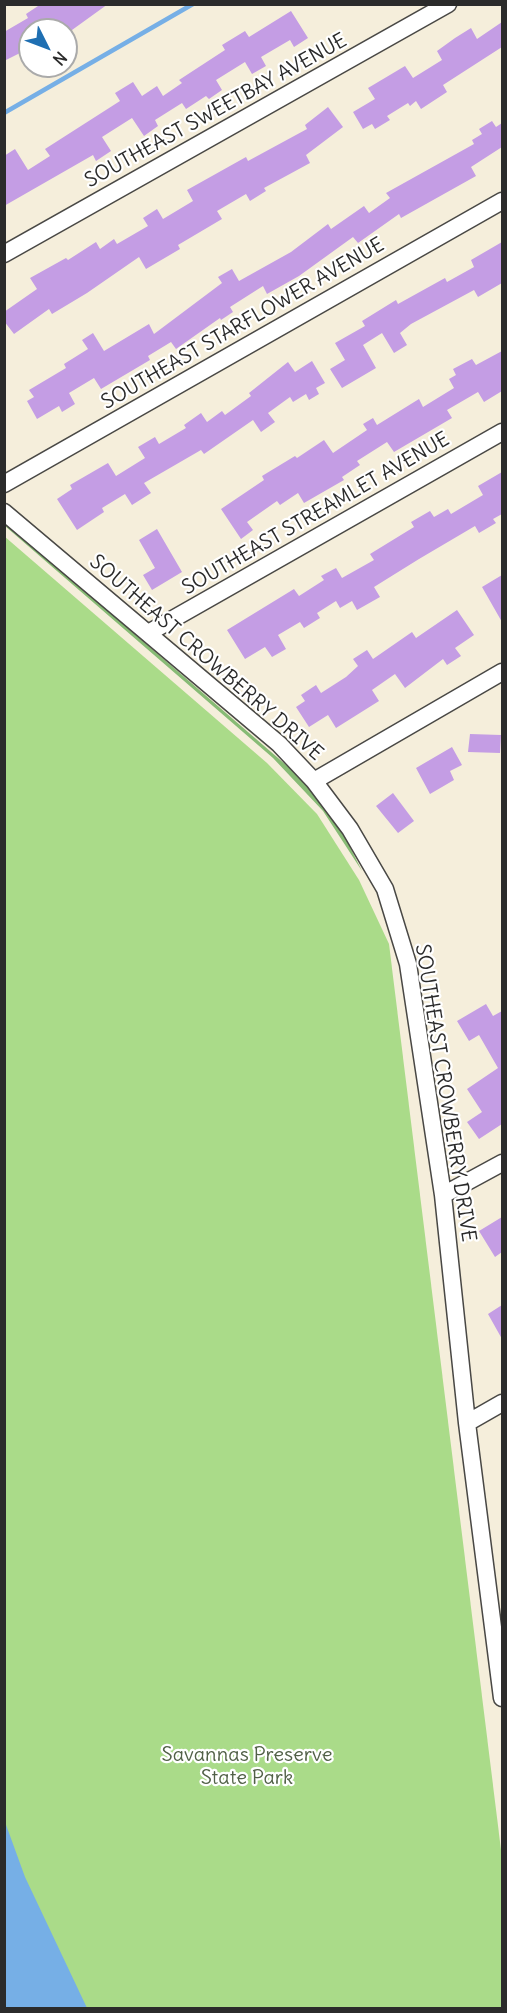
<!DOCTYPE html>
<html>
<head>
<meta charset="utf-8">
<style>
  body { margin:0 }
  #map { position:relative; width:507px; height:2013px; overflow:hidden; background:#f5eedb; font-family:Delius,sans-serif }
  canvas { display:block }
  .frame { position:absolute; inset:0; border:6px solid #2b2b2b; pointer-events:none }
  .north { position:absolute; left:18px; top:18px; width:60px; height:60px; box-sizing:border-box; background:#fff; border:2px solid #aaa; border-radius:50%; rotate:132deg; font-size:16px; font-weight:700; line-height:24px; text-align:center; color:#2b2b2b }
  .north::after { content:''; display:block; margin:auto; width:21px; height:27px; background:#1f6fb2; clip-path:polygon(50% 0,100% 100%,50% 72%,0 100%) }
</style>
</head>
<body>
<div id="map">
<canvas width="507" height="2013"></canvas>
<div class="frame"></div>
<div class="north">N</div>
</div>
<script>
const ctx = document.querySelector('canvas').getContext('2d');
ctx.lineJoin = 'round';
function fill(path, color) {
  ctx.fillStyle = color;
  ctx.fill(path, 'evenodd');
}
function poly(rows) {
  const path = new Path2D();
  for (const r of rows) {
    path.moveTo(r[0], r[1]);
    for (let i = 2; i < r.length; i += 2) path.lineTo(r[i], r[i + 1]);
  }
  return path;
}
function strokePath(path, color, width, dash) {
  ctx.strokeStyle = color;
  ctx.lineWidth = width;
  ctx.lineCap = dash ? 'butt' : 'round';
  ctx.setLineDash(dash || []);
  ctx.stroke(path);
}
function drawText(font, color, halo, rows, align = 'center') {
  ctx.font = font + ' Delius,sans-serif';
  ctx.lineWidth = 4.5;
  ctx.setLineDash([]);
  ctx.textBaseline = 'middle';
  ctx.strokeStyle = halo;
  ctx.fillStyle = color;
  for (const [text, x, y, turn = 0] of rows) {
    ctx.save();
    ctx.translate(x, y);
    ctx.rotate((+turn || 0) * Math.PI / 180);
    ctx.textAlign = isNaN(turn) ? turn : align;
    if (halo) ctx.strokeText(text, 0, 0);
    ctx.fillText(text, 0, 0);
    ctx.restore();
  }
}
fill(poly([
  [4,536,267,763,317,814,359,880,389,944,502,1858,502,2008,5,2008]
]), '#aadb89');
fill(poly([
  [4,521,300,777,343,833,362,871,323,811,273,758,5,526]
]), '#87bb75');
fill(poly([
  [5,1822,25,1877,87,2008,5,2008]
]), '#76afe6');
strokePath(poly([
  [4,113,193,4]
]), '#76afe6', 4.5);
fill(poly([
  [41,4,108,4,72,30,30,30,30,48,4,61,4,32,28,18,26,14],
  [291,11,308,38,294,47,290,40,261,57,266,66,252,74,245,62,216,80,222,90,209,99,206,96,186,109,182,103,155,120,158,126,144,136,132,118,102,137,111,151,96,161,93,155,4,206,4,156,15,149,28,170,50,156,45,149,120,101,115,93,133,82,142,96,157,86,163,96,182,83,179,80,225,50,222,45,245,31,249,37],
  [502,22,502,47,443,85,447,92,421,109,416,101,410,106,408,103,387,116,390,120,375,129,372,124,363,129,353,112,375,99,368,88,405,66,413,78,442,60,437,51,455,38,471,28,477,39],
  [328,107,343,127,306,155,310,163,264,188,266,191,250,201,246,194,217,211,222,219,178,245,180,249,146,269,139,257,87,293,52,314,49,309,14,334,4,321,4,312,37,289,30,278,66,258,68,260,96,242,100,249,114,239,117,244,148,226,143,218,157,209,163,219,193,201,187,190,246,157,248,161,307,129,305,125],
  [492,121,496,127,502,123,502,147,471,167,476,176,401,218,399,214,358,243,353,237,299,276,267,294,263,286,230,307,233,312,221,320,220,318,176,349,171,342,148,356,150,360,101,389,94,378,69,393,75,404,62,412,59,406,37,419,27,401,34,397,29,390,66,368,64,364,88,349,82,340,93,333,104,351,149,324,154,334,222,283,218,277,232,269,239,281,291,252,328,224,331,229,364,206,369,213,390,198,386,193,474,144,472,140,482,134,479,129],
  [502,242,502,283,478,297,474,290,411,324,400,333,407,345,394,353,382,333,363,345,376,368,342,388,330,369,345,360,335,343,365,326,362,321,396,300,398,304,445,278,447,282,474,267,471,260],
  [502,351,502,391,484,402,478,392,447,410,452,418,394,452,387,442,357,461,360,465,342,477,344,480,304,503,298,493,280,505,277,501,247,522,253,530,241,539,221,509,264,480,262,476,295,456,297,458,324,440,333,453,367,430,363,424,373,418,377,425,419,399,423,407,454,388,449,379,456,375,453,369,472,359,476,365],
  [312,361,325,383,316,388,319,394,309,400,306,394,293,402,290,397,268,413,275,422,261,432,253,420,204,454,201,450,144,483,151,493,132,505,125,494,102,508,104,512,77,530,57,499,72,489,70,485,108,463,116,476,145,458,138,447,155,437,159,444,186,428,184,425,201,413,207,422,222,411,225,415,251,396,249,393,288,362,295,372],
  [502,472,502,514,493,519,496,523,479,533,475,526,419,559,374,587,380,597,357,610,352,601,340,608,336,601,317,613,320,618,304,628,300,622,278,635,286,649,272,657,265,647,245,659,227,630,294,589,299,596,324,580,321,576,336,568,342,578,374,560,370,554,414,527,411,522,430,511,434,517,448,509,451,514,483,495,478,486],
  [157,529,182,572,152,590,143,575,155,568,139,540],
  [502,575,502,622,482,587],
  [457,610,474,635,455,648,461,656,447,665,443,659,405,688,395,674,372,690,379,701,336,728,328,715,309,727,296,707,305,701,301,695,316,685,321,693,346,677,358,666,353,659,367,650,373,659,412,632,416,638],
  [470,734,501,735,500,753,468,752],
  [452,747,462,765,450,771,454,780,430,794,416,768],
  [393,793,414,821,398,833,376,806],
  [486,1004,493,1016,502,1011,502,1124,479,1139,467,1122,482,1112,467,1089,498,1068,479,1035,469,1041,457,1021],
  [502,1217,502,1252,495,1257,479,1231],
  [502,1305,502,1339,488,1314]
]), '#c49de4');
const street = poly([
  [4,254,448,4],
  [4,484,502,201],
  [4,512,279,744,314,781,350,829,385,889,408,964,443,1195,467,1423,502,1698],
  [150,632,502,432],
  [314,781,502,672],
  [443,1195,502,1163],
  [467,1423,502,1403]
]);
strokePath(street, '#494845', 19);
strokePath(street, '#fff', 16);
drawText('20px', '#2b2b2b', '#fff', [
  ["SOUTHEAST SWEETBAY AVENUE",216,111,-29],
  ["SOUTHEAST STARFLOWER AVENUE",243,324,-30],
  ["SOUTHEAST STREAMLET AVENUE",316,514,-30],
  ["SOUTHEAST CROWBERRY DRIVE",206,658,41],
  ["SOUTHEAST CROWBERRY DRIVE",445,1093,81]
]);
drawText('20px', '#516047', '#fff', [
  ["Savannas Preserve",247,1755],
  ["State Park",247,1778]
]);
</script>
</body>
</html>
